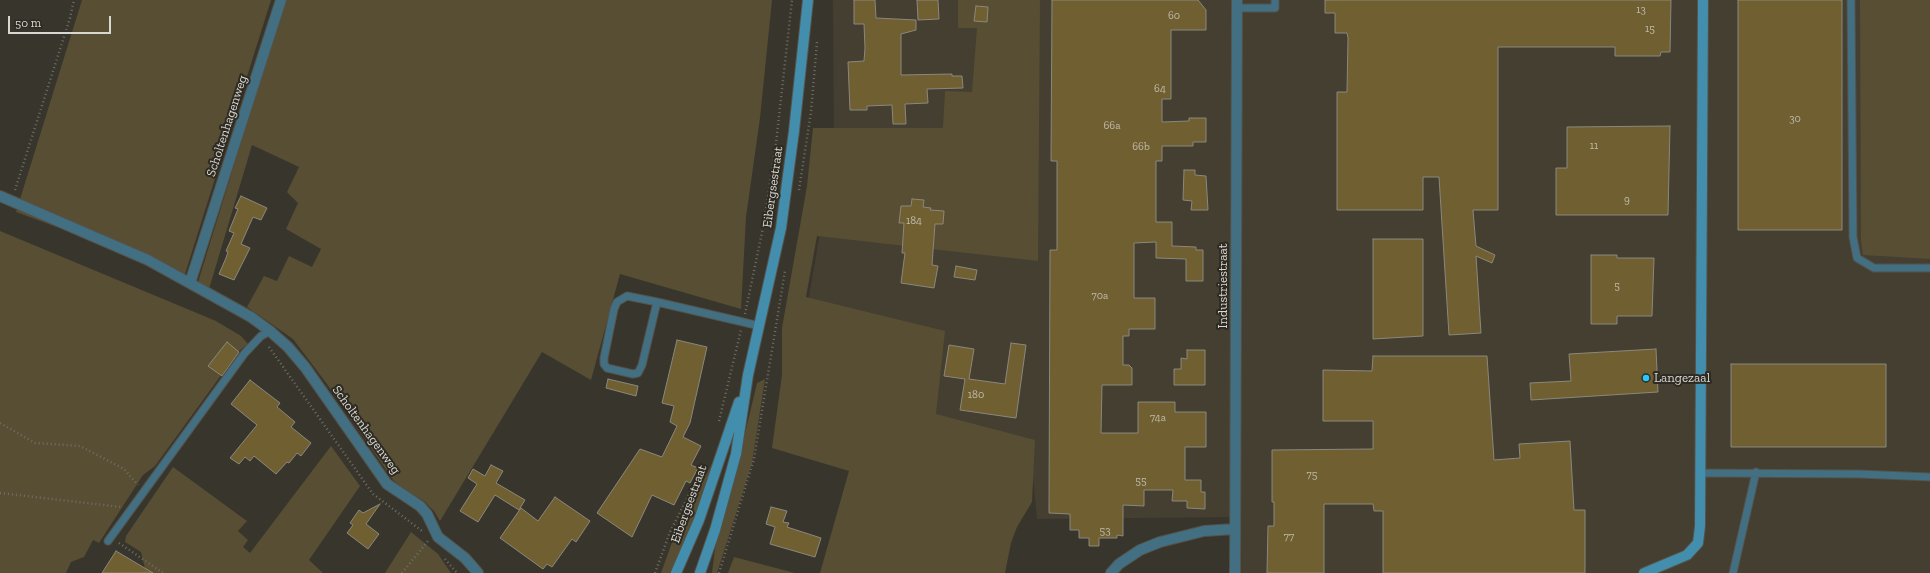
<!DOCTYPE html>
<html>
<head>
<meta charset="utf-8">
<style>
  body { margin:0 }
  #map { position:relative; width:1930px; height:573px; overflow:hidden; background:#38352c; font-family:"Zilla Slab",serif }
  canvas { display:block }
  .scale { position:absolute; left:8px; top:16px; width:103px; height:18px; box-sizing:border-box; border:2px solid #d9d7d2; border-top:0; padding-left:5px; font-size:12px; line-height:14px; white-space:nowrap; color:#d9d7d2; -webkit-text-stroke:3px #2e2b23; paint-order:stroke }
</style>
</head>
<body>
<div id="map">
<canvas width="1930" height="573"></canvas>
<div class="scale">50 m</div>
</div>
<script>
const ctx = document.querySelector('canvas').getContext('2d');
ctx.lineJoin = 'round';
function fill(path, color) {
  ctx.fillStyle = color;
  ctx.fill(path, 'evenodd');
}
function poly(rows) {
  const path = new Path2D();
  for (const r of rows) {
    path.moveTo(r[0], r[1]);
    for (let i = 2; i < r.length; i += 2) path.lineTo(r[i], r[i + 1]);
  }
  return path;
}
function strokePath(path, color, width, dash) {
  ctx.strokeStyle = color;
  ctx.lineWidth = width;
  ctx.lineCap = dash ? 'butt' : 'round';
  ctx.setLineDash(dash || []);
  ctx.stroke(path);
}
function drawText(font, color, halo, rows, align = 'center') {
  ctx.font = font + ' "Zilla Slab",serif';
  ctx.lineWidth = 4;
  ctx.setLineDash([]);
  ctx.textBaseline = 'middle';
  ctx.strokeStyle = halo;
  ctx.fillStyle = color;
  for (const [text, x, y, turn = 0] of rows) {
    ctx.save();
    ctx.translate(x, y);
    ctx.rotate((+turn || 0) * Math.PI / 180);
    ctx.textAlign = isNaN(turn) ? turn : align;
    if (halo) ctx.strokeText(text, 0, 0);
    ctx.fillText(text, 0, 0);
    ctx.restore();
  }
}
fill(poly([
  [833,0,1930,0,1930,573,1240,573,1241,517,1037,519,1031,457,793,389,834,152]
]), '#443f31');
fill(poly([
  [82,0,271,0,185,274,16,212],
  [285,0,772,0,760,118,746,217,741,309,620,274,591,380,542,352,440,521,434,511,424,501,405,490,393,480,327,384,293,339,247,307,264,276,277,281,289,256,312,267,321,249,286,229,298,203,287,192,299,167,252,145,209,289,198,282],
  [958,0,1040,0,1038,261,817,236,806,297,945,331,936,414,1035,440,1032,502,1017,527,1011,543,1005,573,820,573,849,471,772,448,782,375,782,328,807,186,813,128,943,128,945,91,972,92,977,28,958,28],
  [1860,0,1930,0,1930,259,1863,255,1861,240],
  [0,231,216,321,241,336,248,344,238,352,155,466,143,475,99,543,93,540,84,557,71,562,66,573,0,573],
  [765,379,752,463,717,573,712,573,716,541,732,488,757,383],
  [331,446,360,486,309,560,323,573,146,573,141,552,125,542,126,536,173,467,247,521,238,531,248,540,243,547,250,553],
  [715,458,703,496,671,573,661,573,675,534],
  [411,532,438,554,451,573,385,573],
  [734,557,795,573,728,573]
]), '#584e33');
const building = poly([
  [854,0,875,0,876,18,916,20,916,30,901,34,901,75,952,74,952,76,962,76,963,88,927,89,928,103,905,104,906,124,893,124,892,105,867,106,867,110,850,110,848,62,864,61,865,48,864,24,854,24,854,0],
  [917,0,938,0,939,19,918,20,917,0],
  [1052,0,1198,0,1206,10,1206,30,1171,30,1171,99,1162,99,1162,122,1189,121,1189,118,1206,118,1206,142,1193,142,1193,146,1162,146,1162,161,1156,161,1156,222,1172,222,1172,246,1196,247,1196,250,1203,250,1203,281,1186,281,1186,259,1156,258,1156,242,1134,243,1134,298,1155,298,1155,329,1129,329,1129,336,1123,336,1123,365,1129,365,1132,368,1132,385,1102,385,1101,433,1138,433,1138,402,1175,402,1175,412,1206,412,1206,447,1185,447,1185,480,1201,480,1201,492,1205,492,1205,509,1187,508,1187,501,1172,501,1173,490,1144,490,1144,506,1123,505,1123,536,1117,535,1117,538,1099,538,1099,546,1089,546,1089,538,1079,538,1079,530,1070,530,1070,514,1049,513,1050,250,1057,250,1057,161,1051,161,1052,0],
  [1325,0,1671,0,1670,52,1661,52,1660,56,1615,56,1615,47,1498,47,1498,210,1473,210,1476,246,1495,255,1492,263,1476,256,1481,333,1449,335,1439,177,1423,177,1423,210,1337,210,1337,92,1347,92,1348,38,1347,33,1335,33,1335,13,1325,13,1325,0],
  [1738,0,1842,0,1842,230,1738,230,1738,0],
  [976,6,988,7,987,22,974,21,976,6],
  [1670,126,1668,215,1556,215,1556,168,1567,168,1567,127,1670,126],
  [1184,170,1195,170,1195,175,1206,176,1208,210,1191,210,1192,201,1183,200,1184,170],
  [241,196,267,208,261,220,253,217,241,244,250,248,234,280,219,274,226,258,228,252,226,251,234,233,229,231,238,209,235,208,241,196],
  [912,199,924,200,923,207,931,208,930,210,944,211,943,224,935,224,932,265,938,266,934,288,901,283,905,253,902,253,904,223,899,223,901,206,911,206,912,199],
  [1373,239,1423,239,1423,336,1373,339,1373,239],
  [1591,255,1617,255,1617,258,1654,258,1652,316,1617,316,1617,324,1591,324,1591,255],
  [956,266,977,270,975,280,954,277,956,266],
  [677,340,707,347,690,423,683,437,701,446,691,465,698,468,690,483,686,481,674,505,652,495,632,537,597,513,640,449,662,457,677,426,670,422,674,406,662,403,677,340],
  [227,342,239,352,222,376,208,366,227,342],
  [1011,343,1026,345,1016,418,960,410,965,379,944,376,949,345,974,349,969,379,1005,384,1011,343],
  [1656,349,1658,392,1531,400,1530,383,1571,381,1569,354,1656,349],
  [1187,350,1205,350,1205,385,1174,385,1174,369,1181,369,1181,358,1187,359,1187,350],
  [1373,356,1487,356,1494,460,1520,458,1519,444,1570,441,1574,510,1585,510,1585,573,1383,573,1383,511,1374,511,1373,504,1324,504,1324,573,1267,573,1268,526,1274,526,1274,502,1272,502,1272,450,1373,449,1373,421,1323,421,1323,370,1372,371,1373,356],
  [1731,364,1886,364,1886,447,1731,447,1731,364],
  [608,379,638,386,636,396,606,388,608,379],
  [250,380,280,403,277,407,295,422,291,427,311,443,301,456,297,453,289,463,287,462,276,474,254,456,250,461,245,457,239,464,230,458,257,425,231,404,250,380],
  [491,465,503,471,496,483,525,500,519,510,495,495,478,522,460,511,477,484,468,478,473,469,485,476,491,465],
  [555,497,590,521,576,542,572,539,552,567,547,564,543,569,500,538,521,508,538,521,555,497],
  [380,504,366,524,379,534,368,549,347,533,353,525,350,523,359,510,363,513,380,504],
  [771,507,787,511,783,522,789,523,787,527,821,538,815,557,770,544,775,527,766,524,771,507],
  [116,551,153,573,102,573,116,551]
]);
fill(building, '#706031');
strokePath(building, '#8b877e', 1);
const lane = poly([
  [1851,0,1853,237,1857,258,1874,268,1930,268],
  [1237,8,1275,8,1275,0],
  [657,302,642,365,638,373,633,374,607,368,604,364,604,358,614,309,617,302,627,296,657,302,743,322,759,326],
  [1701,473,1859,474,1930,477],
  [108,541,244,354,261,336,270,331],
  [1733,573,1756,472]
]);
const street = poly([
  [0,196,148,260,251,317,270,331,288,347,305,367,387,484,420,506,427,514,438,537,465,558,478,573],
  [190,283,281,0],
  [1111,573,1119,564,1140,550,1160,542,1204,531,1235,529],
  [1235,573,1237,0]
]);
const secondary = poly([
  [676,573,699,520,739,402],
  [700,573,715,530,736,454,748,375,781,228,794,131,808,0],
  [1644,573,1687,555,1698,543,1700,526,1703,0]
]);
strokePath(lane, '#55524a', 9);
strokePath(street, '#55524a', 12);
strokePath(secondary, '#55524a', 12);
strokePath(poly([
  [15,190,70,18,74,0],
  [799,190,811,112,817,42],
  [745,314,764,223,776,143,792,0],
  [269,347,373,494,422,531],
  [719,421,741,330],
  [0,423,35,443,80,446,124,469,138,485],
  [0,493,121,507],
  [119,543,163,573],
  [445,559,457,573],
  [402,573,428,541],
  [655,573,670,532,703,467],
  [719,573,754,459,785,271]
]), '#706e66', 2.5, [1, 3]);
strokePath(lane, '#426f82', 7);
strokePath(street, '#426f82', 10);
strokePath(secondary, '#438ead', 10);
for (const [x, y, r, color] of [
  [1646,378,4,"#28c8ff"]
]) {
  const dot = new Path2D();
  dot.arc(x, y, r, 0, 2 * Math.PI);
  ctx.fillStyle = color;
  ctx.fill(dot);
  strokePath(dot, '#2e2b23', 1.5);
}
drawText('11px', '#bfb9aa', null, [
  ["13",1641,10],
  ["60",1174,16],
  ["15",1650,29],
  ["64",1160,89],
  ["30",1795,119],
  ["66a",1112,126],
  ["11",1594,146],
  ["66b",1141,147],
  ["9",1627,200],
  ["184",914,221],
  ["5",1617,286],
  ["70a",1100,296],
  ["180",976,395],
  ["74a",1158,418],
  ["75",1312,475],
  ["55",1141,481],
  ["53",1105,531],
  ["77",1289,537]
]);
drawText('13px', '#d9d7d2', '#2e2b23', [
  ["Scholtenhagenweg",227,126,-72],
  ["Eibergsestraat",773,187,-82],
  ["Industriestraat",1223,286,-90],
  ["Scholtenhagenweg",366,430,54],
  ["Eibergsestraat",689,504,-70]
]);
drawText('13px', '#d9d7d2', '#2e2b23', [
  ["Langezaal",1654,378]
], 'left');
</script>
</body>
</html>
